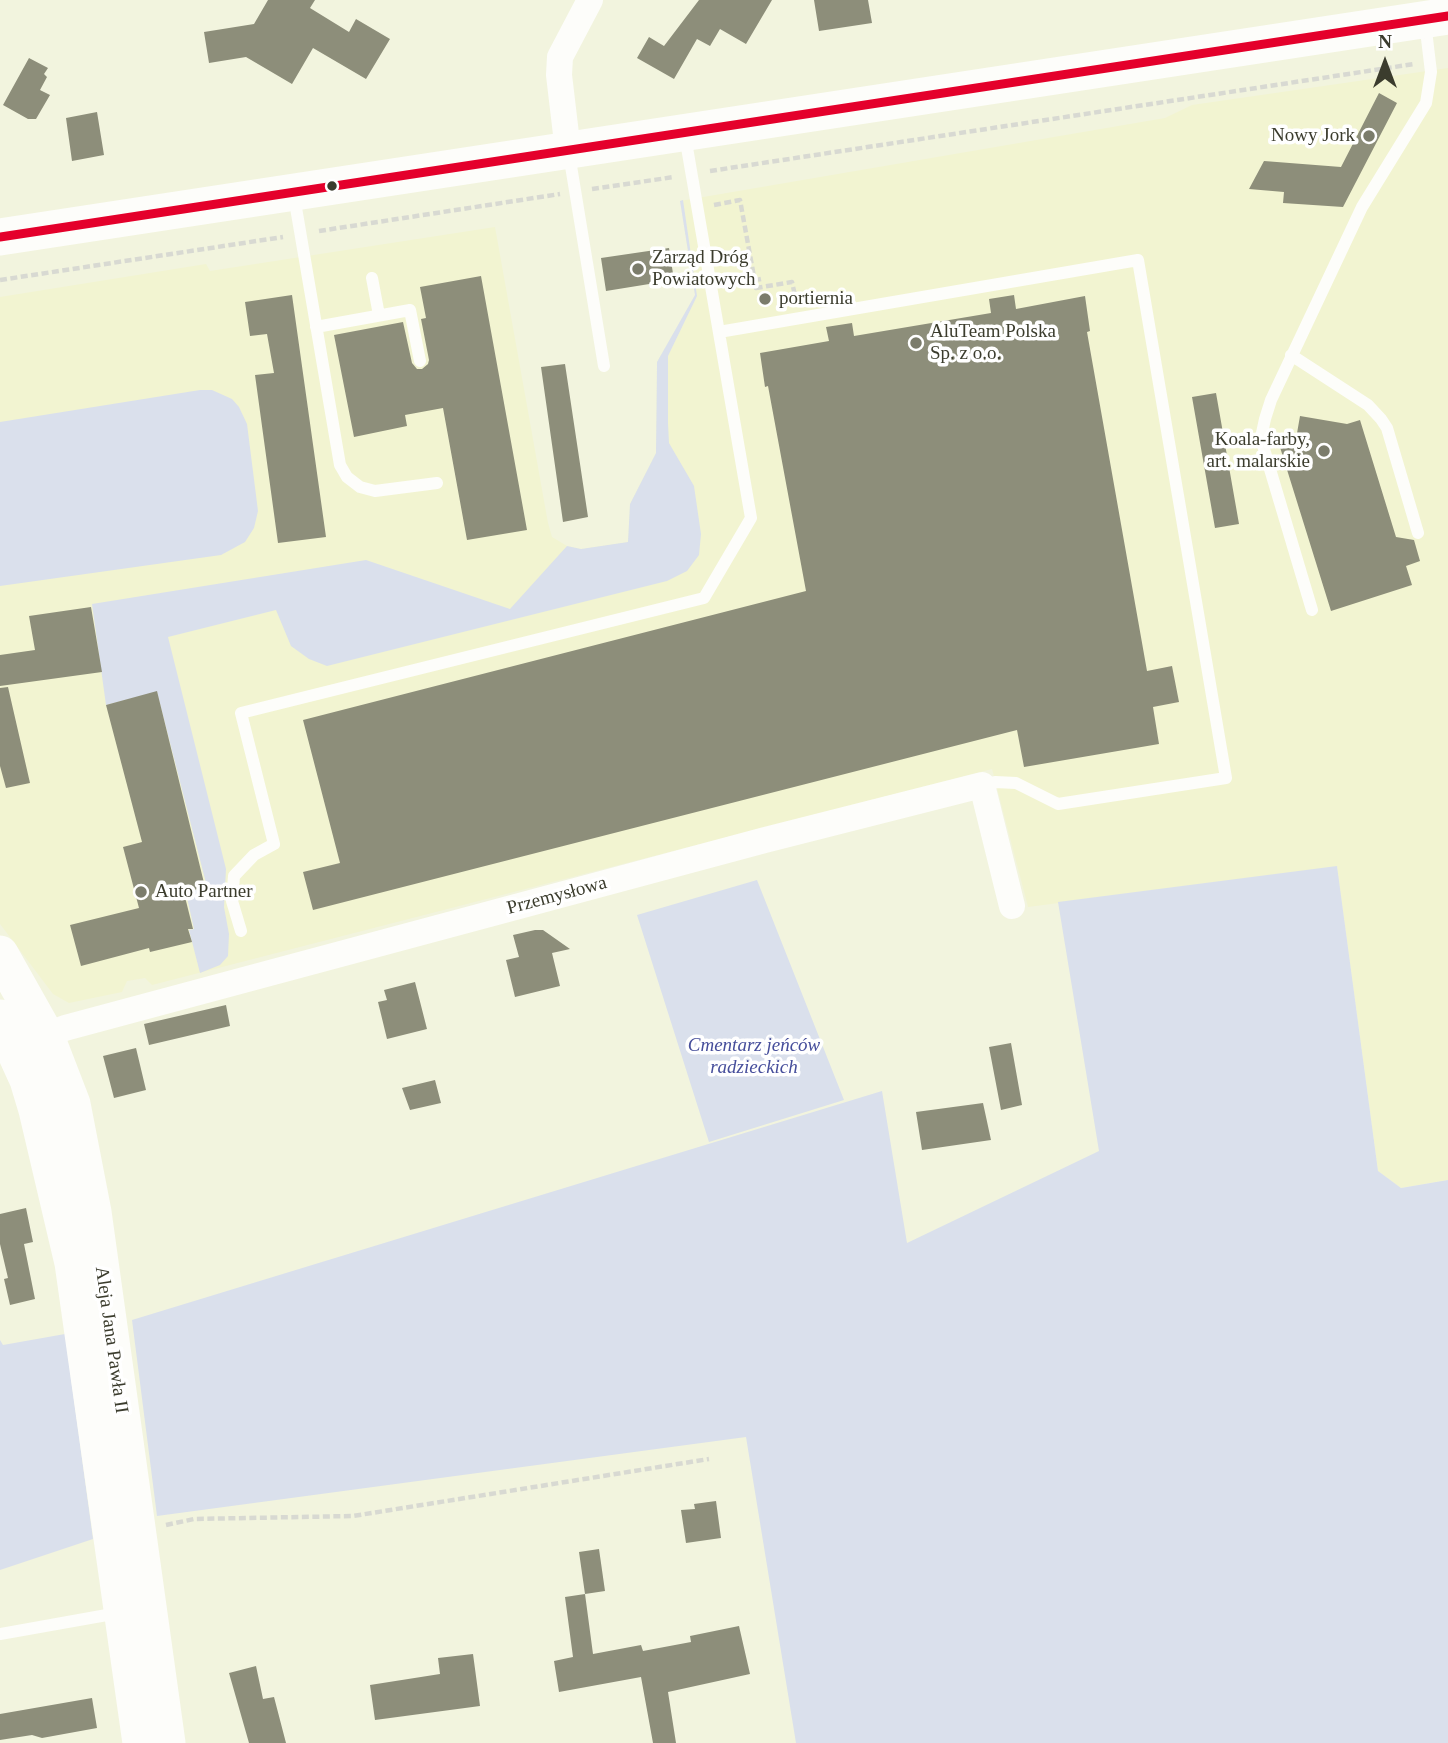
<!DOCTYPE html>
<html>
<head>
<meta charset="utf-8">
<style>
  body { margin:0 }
  #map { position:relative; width:1448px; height:1743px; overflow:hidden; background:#f2f4de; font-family:"Times New Roman",serif }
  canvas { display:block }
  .north { position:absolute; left:1350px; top:28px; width:70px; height:70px; -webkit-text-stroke:5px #fff; paint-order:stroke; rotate:0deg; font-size:19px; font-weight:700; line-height:28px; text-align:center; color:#3b3c2d }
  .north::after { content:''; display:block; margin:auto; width:24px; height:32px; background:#3b3c2d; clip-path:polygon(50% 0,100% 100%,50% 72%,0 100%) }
</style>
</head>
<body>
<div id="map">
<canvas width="1448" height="1743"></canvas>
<div class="north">N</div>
</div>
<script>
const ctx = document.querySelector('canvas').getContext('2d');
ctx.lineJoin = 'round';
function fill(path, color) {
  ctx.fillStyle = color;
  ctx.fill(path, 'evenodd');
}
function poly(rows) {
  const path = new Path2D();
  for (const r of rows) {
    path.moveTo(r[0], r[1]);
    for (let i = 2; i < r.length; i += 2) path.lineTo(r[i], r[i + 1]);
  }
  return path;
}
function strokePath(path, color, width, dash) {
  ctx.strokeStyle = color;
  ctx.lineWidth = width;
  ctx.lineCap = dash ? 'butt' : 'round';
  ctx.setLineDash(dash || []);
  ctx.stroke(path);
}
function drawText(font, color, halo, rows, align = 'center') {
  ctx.font = font + ' "Times New Roman",serif';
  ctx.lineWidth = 7;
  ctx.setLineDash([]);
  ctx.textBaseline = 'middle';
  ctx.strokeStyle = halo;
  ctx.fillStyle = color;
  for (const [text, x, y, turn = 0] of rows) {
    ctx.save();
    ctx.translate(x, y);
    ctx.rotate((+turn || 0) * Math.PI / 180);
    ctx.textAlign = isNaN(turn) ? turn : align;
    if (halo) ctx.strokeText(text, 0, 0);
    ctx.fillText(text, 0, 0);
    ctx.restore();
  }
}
fill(poly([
  [1448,68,1448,1180,1401,1188,1378,1171,1337,867,1028,907,992,769,152,985,145,978,127,981,122,992,69,1003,53,994,0,924,0,297,206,264,210,271,495,227,548,523,552,537,567,546,581,549,628,542,630,504,656,453,657,362,695,295,680,201,1165,118,1192,105]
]), '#f2f4d1');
fill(poly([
  [683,200,697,296,668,356,668,423,669,443,694,486,701,534,699,555,687,571,667,581,327,666,309,659,291,646,276,610,168,637,226,869,224,907,229,934,228,956,220,965,200,973,189,930,194,929,186,893,207,887,157,692,106,705,92,604,366,560,510,609,567,546,581,549,628,542,630,504,656,453,657,362,695,295,680,201],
  [200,390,212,390,232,399,239,407,247,424,258,511,254,528,245,542,221,555,0,586,0,422],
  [1337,866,1378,1171,1401,1188,1448,1180,1448,1743,796,1743,746,1437,157,1516,132,1320,882,1091,907,1243,1099,1151,1058,902],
  [757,880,844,1100,709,1142,637,915],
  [65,1334,93,1539,0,1570,0,1340,3,1345]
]), '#dae0ec');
fill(poly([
  [268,0,315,0,310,8,349,32,356,19,390,39,366,79,313,48,292,84,246,57,209,63,204,32,254,24],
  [699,0,772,0,746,44,720,29,710,46,697,39,674,79,637,58,649,37,664,46],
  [814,0,868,0,872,23,819,31],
  [29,58,48,68,44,74,47,77,40,90,50,95,36,119,28,119,3,105],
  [1379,93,1397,103,1343,207,1283,203,1284,192,1249,189,1264,161,1341,167],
  [97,112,104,155,72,161,66,118],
  [669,248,674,280,606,291,601,258],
  [481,276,527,530,467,540,443,408,405,415,407,426,354,437,334,335,403,322,412,363,417,369,422,369,428,364,429,360,421,319,426,318,420,287],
  [292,295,326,537,278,543,255,375,274,373,267,334,250,336,245,302],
  [1014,295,1016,309,1085,296,1090,331,1087,332,1147,671,1172,666,1179,702,1153,707,1159,744,1024,767,1017,730,313,910,303,872,340,863,303,720,806,591,768,386,765,387,760,353,829,341,826,327,852,323,854,336,991,313,989,299],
  [565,364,588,517,563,522,541,367],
  [1216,393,1239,524,1215,528,1192,397],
  [1300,416,1347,424,1360,420,1396,537,1414,540,1420,561,1406,566,1412,585,1331,611,1279,444,1296,439],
  [91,607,102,672,0,686,0,655,35,650,29,616],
  [8,687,30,783,6,788,0,766,0,688],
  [157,691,205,887,184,893,193,929,188,929,192,942,150,952,149,948,81,966,70,925,139,908,123,847,142,842,106,705],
  [535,930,543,930,570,949,552,953,560,986,515,997,506,960,519,957,513,935],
  [415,982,427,1029,387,1039,378,1002,387,1000,384,990],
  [226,1005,230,1026,149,1045,144,1024],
  [1011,1043,1022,1105,1001,1110,989,1047],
  [136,1048,146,1090,114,1098,103,1056],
  [435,1080,441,1103,410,1110,402,1088],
  [983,1103,991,1140,922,1150,916,1112],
  [26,1208,33,1242,24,1244,35,1299,10,1305,4,1279,8,1278,0,1244,0,1214],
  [716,1501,721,1538,686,1543,681,1510,695,1509,694,1504],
  [599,1549,605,1591,585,1594,579,1552],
  [585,1594,593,1654,641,1645,643,1651,691,1642,690,1636,739,1626,750,1674,668,1692,676,1743,653,1743,641,1677,559,1692,554,1661,573,1657,565,1597],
  [473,1654,480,1706,375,1720,370,1685,440,1674,438,1658],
  [256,1666,263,1699,274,1697,286,1743,249,1743,229,1673],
  [92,1698,97,1728,42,1738,32,1735,0,1740,0,1714]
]), '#8d8e7a');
strokePath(poly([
  [710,171,1414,64],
  [592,189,674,177],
  [714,205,740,200,756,288,792,282,796,300],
  [319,231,560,194],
  [0,280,283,237],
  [727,286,761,279],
  [166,1525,194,1519,353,1516,709,1459]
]), '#d8d9d2', 4.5, [7, 3.5]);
strokePath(poly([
  [569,154,604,366],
  [294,196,340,465,347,477,360,487,375,491,437,483],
  [372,278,379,315],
  [316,327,410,310,420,361],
  [719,332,1138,260,1226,778,1058,804,1016,783,995,782,982,785],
  [1291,355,1368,405,1381,419,1387,428,1418,533],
  [1312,610,1264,449,1262,433,1265,419,1271,400,1362,207,1426,103,1431,72,1425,22],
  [241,931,232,901,234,876,254,855,274,844,241,713,704,598,751,518,685,136],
  [0,1634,118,1613]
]), '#fdfdfa', 12);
strokePath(poly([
  [568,151,559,75,560,57,590,0],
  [30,1042,65,1028,765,840,982,785,1012,906]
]), '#fdfdfa', 26);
strokePath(poly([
  [0,237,1448,16],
  [0,954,45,1034,72,1104,93,1212,167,1743],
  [0,1018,28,1080,37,1110,73,1263,141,1743]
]), '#fdfdfa', 37);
strokePath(poly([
  [0,237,1448,16]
]), '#e4002b', 9);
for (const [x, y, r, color] of [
  [1369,136,7,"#7b7c6b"],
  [332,186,6,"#3b3c2d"],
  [638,269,7,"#7b7c6b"],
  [765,299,7,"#7b7c6b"],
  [916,343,7,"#7b7c6b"],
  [1324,451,7,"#7b7c6b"],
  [141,892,7,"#7b7c6b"]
]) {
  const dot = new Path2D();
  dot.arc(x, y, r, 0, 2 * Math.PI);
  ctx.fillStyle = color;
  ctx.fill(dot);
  strokePath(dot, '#fff', 2.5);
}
drawText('19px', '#3b3c2d', '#fff', [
  ["Nowy Jork",1355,136,"right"],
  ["Zarząd Dróg",652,258],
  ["Powiatowych",652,280],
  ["portiernia",779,299],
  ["AluTeam Polska",930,332],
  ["Sp. z o.o.",930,354],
  ["Koala-farby,",1310,440,"right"],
  ["art. malarskie",1310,462,"right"],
  ["Auto Partner",155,892]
], 'left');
drawText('19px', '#3b3c2d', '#fff', [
  ["Przemysłowa",557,896,-15],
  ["Aleja Jana Pawła II",111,1340,82]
]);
drawText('italic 19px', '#464e9b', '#fff', [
  ["Cmentarz jeńców",754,1046],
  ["radzieckich",754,1068]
]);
</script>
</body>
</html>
